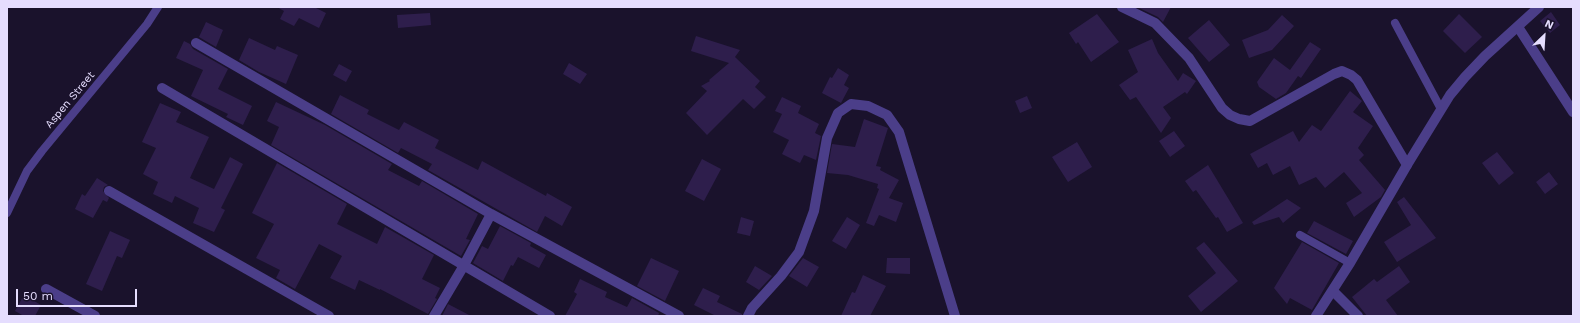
<!DOCTYPE html>
<html>
<head>
<meta charset="utf-8">
<style>
  body { margin:0 }
  #map { position:relative; width:1580px; height:323px; overflow:hidden; background:#1a122c; font-family:"Work Sans",sans-serif }
  canvas { display:block }
  .frame { position:absolute; inset:0; border:8px solid #e5ddfe; pointer-events:none }
  .north { position:absolute; left:1524px; top:16px; width:40px; height:40px; -webkit-text-stroke:3px #1a122c; paint-order:stroke; rotate:25deg; font-size:11px; font-weight:700; line-height:16px; text-align:center; color:#e5ddfe }
  .north::after { content:''; display:block; margin:auto; width:14px; height:18px; background:#e5ddfe; clip-path:polygon(50% 0,100% 100%,50% 72%,0 100%) }
  .scale { position:absolute; left:16px; top:289px; width:121px; height:18px; box-sizing:border-box; border:2px solid #e5ddfe; border-top:0; padding-left:5px; font-size:12px; line-height:14px; white-space:nowrap; color:#e5ddfe; -webkit-text-stroke:3px #1a122c; paint-order:stroke }
</style>
</head>
<body>
<div id="map">
<canvas width="1580" height="323"></canvas>
<div class="frame"></div>
<div class="north">N</div>
<div class="scale">50 m</div>
</div>
<script>
const ctx = document.querySelector('canvas').getContext('2d');
ctx.lineJoin = 'round';
function fill(path, color) {
  ctx.fillStyle = color;
  ctx.fill(path, 'evenodd');
}
function poly(rows) {
  const path = new Path2D();
  for (const r of rows) {
    path.moveTo(r[0], r[1]);
    for (let i = 2; i < r.length; i += 2) path.lineTo(r[i], r[i + 1]);
  }
  return path;
}
function strokePath(path, color, width, dash) {
  ctx.strokeStyle = color;
  ctx.lineWidth = width;
  ctx.lineCap = dash ? 'butt' : 'round';
  ctx.setLineDash(dash || []);
  ctx.stroke(path);
}
function drawText(font, color, halo, rows, align = 'center') {
  ctx.font = font + ' "Work Sans",sans-serif';
  ctx.lineWidth = 3;
  ctx.setLineDash([]);
  ctx.textBaseline = 'middle';
  ctx.strokeStyle = halo;
  ctx.fillStyle = color;
  for (const [text, x, y, turn = 0] of rows) {
    ctx.save();
    ctx.translate(x, y);
    ctx.rotate((+turn || 0) * Math.PI / 180);
    ctx.textAlign = isNaN(turn) ? turn : align;
    if (halo) ctx.strokeText(text, 0, 0);
    ctx.fillText(text, 0, 0);
    ctx.restore();
  }
}
fill(poly([
  [277,7,314,7,326,13,319,28,299,18,294,26,280,19,284,11],
  [1137,7,1171,7,1163,22,1158,17],
  [1551,12,1560,25,1550,33,1540,21],
  [430,13,431,25,398,28,397,15],
  [1097,14,1119,42,1091,62,1078,42,1076,44,1069,33],
  [1459,14,1482,37,1465,53,1443,31],
  [1282,15,1294,26,1272,50,1249,58,1242,40,1268,30],
  [1209,20,1230,45,1209,62,1188,38],
  [206,22,223,30,216,47,199,37],
  [696,36,740,50,735,57,760,81,755,87,766,97,754,109,743,99,707,135,686,113,707,91,701,86,710,81,709,80,729,63,691,51],
  [249,38,275,50,277,46,298,55,286,84,259,72,239,60],
  [1152,39,1158,53,1178,81,1183,73,1196,81,1187,94,1185,92,1163,107,1171,118,1161,133,1136,97,1130,100,1119,85,1138,72,1128,50],
  [184,41,190,44,193,49,228,69,218,89,252,106,243,125,226,117,228,114,191,96,203,70,176,58],
  [1310,42,1321,49,1301,78,1298,76,1286,93,1276,99,1259,87,1257,82,1274,58,1290,70],
  [569,63,587,74,580,84,563,74],
  [339,64,352,71,346,82,333,75],
  [838,68,849,75,844,85,849,88,841,103,822,93,830,77,832,78],
  [1350,91,1362,101,1353,112,1373,126,1358,148,1364,155,1359,160,1385,190,1381,197,1354,217,1346,203,1362,193,1344,172,1325,188,1316,177,1299,185,1290,166,1273,175,1267,163,1258,168,1250,154,1293,131,1299,142,1312,125,1321,131],
  [340,95,369,110,367,114,399,130,404,122,439,140,435,148,478,170,482,161,546,196,547,193,572,207,562,226,545,216,537,232,428,170,432,164,401,148,398,153,331,114],
  [1027,96,1032,108,1020,113,1015,101],
  [782,97,801,106,798,113,819,124,815,133,821,136,816,160,804,155,800,163,782,154,789,140,773,132,782,114,775,111],
  [276,102,325,125,392,164,388,170,419,186,422,181,478,214,466,239,470,240,461,256,271,145,279,127,267,121],
  [160,103,181,112,176,122,209,137,190,178,214,189,230,157,243,164,221,208,225,210,214,232,193,223,199,208,175,196,172,203,153,194,158,182,143,174,156,148,142,142],
  [864,119,888,128,876,166,881,167,880,170,899,180,889,198,903,203,896,222,879,215,874,226,866,223,879,189,877,188,878,184,848,175,827,173,832,144,855,147],
  [1174,131,1185,146,1170,157,1159,141],
  [1077,142,1092,167,1068,182,1052,157],
  [1497,152,1514,173,1499,185,1482,163],
  [702,159,721,169,704,201,685,191],
  [277,163,347,204,337,224,377,244,385,227,434,255,422,279,440,288,435,298,437,299,428,314,380,289,380,290,359,280,355,290,330,278,342,256,319,244,295,289,276,278,280,270,256,258,274,224,252,213],
  [1208,165,1243,223,1227,232,1218,217,1216,218,1196,190,1193,192,1185,181],
  [1549,172,1558,184,1545,194,1536,182],
  [97,178,108,185,104,187,103,191,109,198,107,202,103,200,93,218,75,209,82,194,85,196],
  [1404,197,1436,238,1397,262,1384,242,1411,225,1397,202],
  [1287,199,1301,208,1283,223,1279,217,1254,225,1252,222],
  [741,217,754,221,750,236,737,233],
  [847,217,860,225,846,249,832,241],
  [1314,221,1353,241,1346,254,1307,233],
  [500,226,531,243,530,246,546,255,539,268,518,257,513,266,511,265,503,281,473,263,482,246,488,249],
  [110,231,130,240,122,258,117,256,102,291,86,284],
  [1204,242,1238,281,1201,312,1188,296,1216,273,1196,248],
  [1302,242,1339,263,1312,310,1290,298,1287,304,1274,288],
  [651,258,679,271,665,301,637,286],
  [803,258,819,267,807,287,789,276],
  [887,258,910,258,910,274,886,273],
  [755,266,772,276,759,290,746,282],
  [1399,266,1410,282,1386,300,1398,316,1367,316,1352,297,1374,279,1377,282],
  [863,275,886,286,870,316,841,316,852,292,855,293],
  [580,279,607,292,605,297,627,307,632,298,659,313,658,316,565,316,577,294,574,292],
  [703,288,720,296,717,302,742,314,742,316,716,316,694,305],
  [24,295,41,305,35,316,24,316,15,311],
  [448,304,471,316,442,316]
]), '#2e1e4c');
strokePath(poly([
  [1395,23,1441,109],
  [7,213,27,171,42,151,147,24,158,7],
  [1300,235,1350,263]
]), '#4b3e89', 8);
strokePath(poly([
  [1122,7,1155,23,1189,58,1222,108,1230,115,1239,119,1250,121,1334,74,1342,71,1351,75,1357,80,1407,165],
  [1518,27,1573,112],
  [196,43,491,214,679,316],
  [162,88,550,316],
  [109,191,329,316],
  [46,289,95,316],
  [1333,291,1358,316],
  [434,316,463,267,491,214],
  [748,316,752,308,781,276,799,252,814,211,827,138,838,113,851,104,868,106,887,115,899,132,955,316]
]), '#4b3e89', 10);
strokePath(poly([
  [1316,316,1350,263,1407,165,1450,95,1465,77,1485,56,1539,7]
]), '#4b3e89', 10);
drawText('11px', '#e5ddfe', '#1a122c', [
  ["Aspen Street",70,100,-50]
]);
</script>
</body>
</html>
